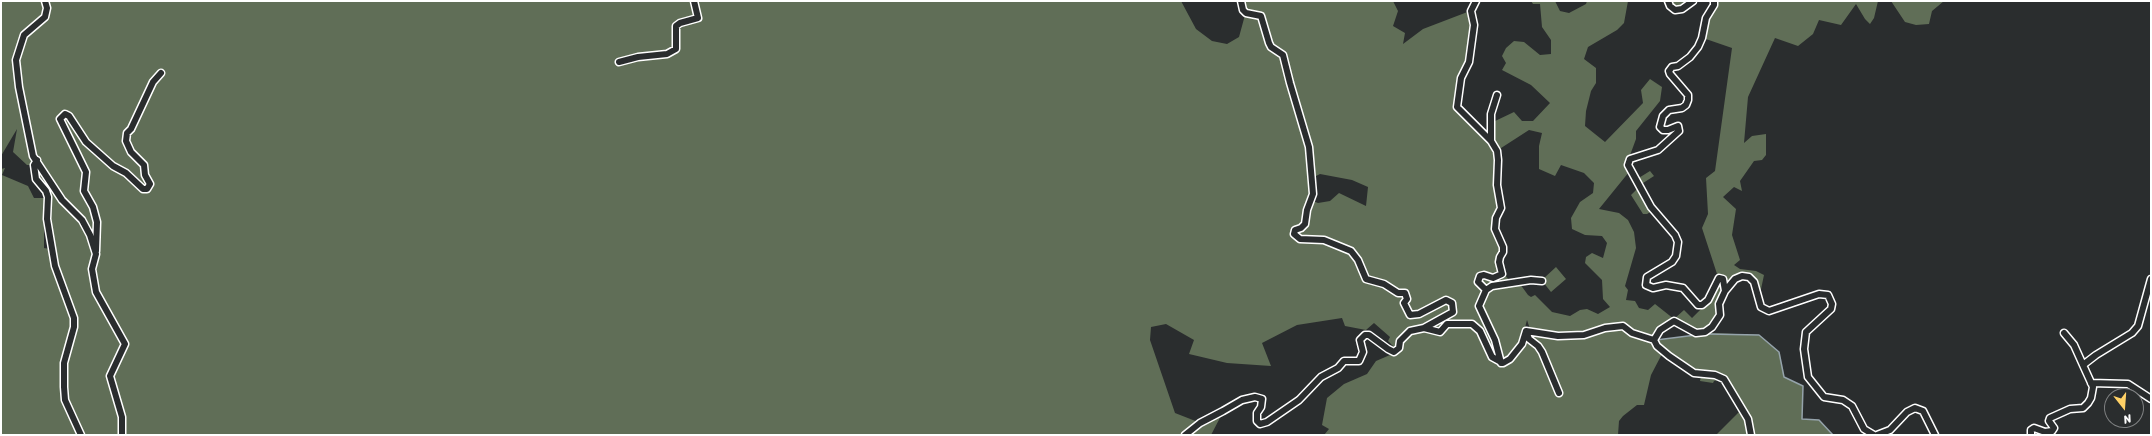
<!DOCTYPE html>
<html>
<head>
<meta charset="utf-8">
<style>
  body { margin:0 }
  #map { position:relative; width:2152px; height:436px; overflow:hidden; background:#2a2d2e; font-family:Sriracha,sans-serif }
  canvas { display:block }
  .frame { position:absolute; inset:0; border:2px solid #fff; pointer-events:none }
  .north { position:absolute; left:2104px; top:388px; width:40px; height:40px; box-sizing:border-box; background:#2a2d2e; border:1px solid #7f8182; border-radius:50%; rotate:163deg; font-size:11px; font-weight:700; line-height:16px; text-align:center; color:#fff }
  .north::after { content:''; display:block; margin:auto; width:14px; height:18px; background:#ffd166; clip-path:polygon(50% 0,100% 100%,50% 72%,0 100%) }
</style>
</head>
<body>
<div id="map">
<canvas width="2152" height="436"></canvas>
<div class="frame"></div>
<div class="north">N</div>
</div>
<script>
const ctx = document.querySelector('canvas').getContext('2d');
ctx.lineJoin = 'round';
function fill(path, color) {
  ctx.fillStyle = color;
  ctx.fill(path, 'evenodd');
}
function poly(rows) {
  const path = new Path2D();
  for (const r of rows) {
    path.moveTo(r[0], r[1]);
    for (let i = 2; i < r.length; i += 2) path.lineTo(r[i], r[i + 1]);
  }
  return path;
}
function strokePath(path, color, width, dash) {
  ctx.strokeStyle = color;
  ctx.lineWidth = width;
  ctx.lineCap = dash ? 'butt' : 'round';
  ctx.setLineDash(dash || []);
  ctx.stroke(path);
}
fill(poly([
  [1,1,43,1,45,8,43,16,22,34,13,60,16,88,33,165,27,165,13,152,17,129,1,156],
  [48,1,692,1,697,17,679,22,675,26,675,48,666,53,638,55,618,61,619,64,638,59,667,56,678,50,680,44,678,27,680,24,700,18,695,1,1181,1,1196,29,1212,41,1227,44,1239,37,1245,15,1257,16,1262,20,1270,48,1282,55,1288,84,1307,147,1312,193,1305,209,1304,223,1294,229,1293,234,1295,238,1324,241,1350,252,1356,260,1365,281,1391,288,1397,295,1404,294,1405,299,1403,303,1409,316,1420,316,1446,302,1451,304,1452,309,1424,326,1410,330,1399,340,1396,349,1388,341,1390,337,1374,323,1366,330,1345,326,1342,318,1297,325,1262,343,1271,366,1227,363,1189,354,1194,340,1166,324,1151,327,1150,340,1175,413,1198,422,1183,435,124,435,125,417,113,376,127,345,97,288,94,270,98,255,99,222,94,206,85,191,87,171,62,119,65,116,68,117,85,143,112,167,125,175,143,191,147,191,151,188,152,184,146,175,145,164,133,151,127,140,128,134,133,130,149,98,154,83,163,73,157,75,151,82,130,128,125,133,124,141,130,153,142,165,143,176,148,185,146,188,114,165,87,141,70,114,65,113,61,115,59,119,84,172,82,191,91,208,96,223,95,244,84,218,64,198,35,155,29,128,18,60,27,36,47,18,50,8],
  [1243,1,1393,1,1398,11,1393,26,1405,33,1403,44,1423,29,1470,11,1472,19,1468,62,1459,78,1455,108,1490,142,1495,151,1499,208,1494,218,1501,247,1501,270,1497,276,1479,274,1484,291,1478,306,1494,340,1498,359,1493,356,1481,330,1459,323,1439,330,1428,327,1454,313,1450,300,1419,313,1410,314,1402,292,1367,278,1352,250,1300,237,1296,234,1307,216,1313,201,1318,203,1330,201,1339,193,1366,206,1368,187,1352,180,1320,174,1314,177,1285,54,1283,51,1272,46,1265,18,1244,9],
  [1531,1,1555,1,1560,11,1569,13,1586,4,1587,1,1628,1,1624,23,1617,30,1588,47,1584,59,1596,68,1596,83,1591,91,1586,111,1585,126,1605,142,1643,103,1641,90,1650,79,1662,87,1660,101,1636,131,1636,139,1629,158,1629,172,1599,209,1619,213,1628,220,1634,232,1636,248,1625,286,1628,290,1626,300,1635,301,1639,308,1648,310,1655,304,1674,319,1684,310,1692,318,1703,307,1720,279,1723,290,1718,314,1715,321,1704,330,1696,332,1674,319,1659,329,1654,338,1633,332,1624,325,1584,333,1558,334,1530,329,1527,320,1521,343,1509,358,1503,362,1481,306,1487,291,1492,288,1520,284,1528,295,1531,297,1535,295,1552,312,1570,316,1580,310,1587,309,1598,314,1610,307,1603,299,1602,280,1585,263,1586,257,1592,253,1603,258,1607,243,1602,236,1585,235,1572,229,1571,218,1580,202,1593,193,1594,183,1584,173,1561,165,1555,176,1539,169,1539,146,1542,133,1529,130,1498,150,1492,140,1493,122,1514,112,1522,121,1533,121,1550,103,1531,85,1502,70,1506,63,1502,56,1506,48,1514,41,1524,42,1540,55,1551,54,1551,40,1542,27,1540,4,1533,4],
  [1670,1,1690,1,1686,5,1675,8,1671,5],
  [1716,1,1878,1,1874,18,1870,24,1865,19,1856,4,1841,25,1819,20,1813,34,1798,46,1775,38,1748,97,1744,143,1752,136,1766,134,1766,155,1762,160,1754,161,1740,181,1742,191,1734,187,1723,197,1736,209,1732,235,1740,260,1734,265,1740,269,1756,271,1764,275,1760,294,1755,281,1742,275,1726,287,1718,277,1702,228,1708,214,1706,178,1715,171,1732,48,1703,38,1707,19],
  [1891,1,1944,1,1932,11,1929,24,1916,25,1905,22],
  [36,164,80,221,88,236,93,255,89,270,92,289,123,344,108,376,120,418,119,435,83,435,67,400,66,363,76,327,59,275,49,224,50,201,38,181],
  [5,168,2,175,28,186,34,198,46,198,44,215,44,248,50,249,72,318,62,387,80,435,1,435,1,169],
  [1650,171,1654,176,1640,185,1637,179],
  [1638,188,1652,211,1647,214,1643,214,1631,195],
  [1556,267,1566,279,1551,292,1543,282,1543,279],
  [1504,274,1511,282,1486,288,1480,281,1481,277],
  [1447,326,1471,326,1478,332,1491,358,1503,365,1511,361,1524,344,1526,335,1527,340,1540,352,1556,391,1559,389,1543,351,1539,345,1530,338,1528,332,1558,337,1584,336,1606,330,1623,328,1632,335,1653,341,1663,352,1651,375,1644,405,1637,405,1623,416,1619,421,1618,435,1324,435,1329,429,1322,425,1327,398,1344,384,1367,374,1376,361,1397,352,1402,342,1411,332,1424,329,1440,333],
  [1713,333,1759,335,1779,352,1784,377,1803,386,1802,419,1819,420,1833,435,1752,435,1742,406,1732,387,1725,378,1695,372,1659,345,1656,340],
  [1701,376,1715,377,1721,379,1714,381,1713,383,1700,381],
  [1741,410,1746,419,1749,435,1716,435],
  [1223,412,1211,435,1187,435,1187,434]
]), '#606e57');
strokePath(poly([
  [1706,334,1759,335,1779,352,1784,377,1803,386,1802,419,1819,420,1833,435],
  [1656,340,1696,335]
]), '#95a3ab', 1.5);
const minor = poly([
  [45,1,47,8,45,17,24,35,16,60,19,87,33,156,62,200,82,220,90,235,96,254,92,269,96,292,125,344,110,376,122,417,122,435],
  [1241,1,1243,10,1246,13,1261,16,1269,43,1271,47,1283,55,1290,83,1309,147,1313,194,1307,210,1305,224,1301,228,1295,230,1294,234,1300,239,1324,240,1351,251,1358,260,1366,279,1384,284,1398,293,1405,293,1407,299,1404,303,1410,315,1419,314,1446,300,1452,303,1453,312,1424,328],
  [1476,1,1471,11,1474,25,1469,62,1461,78,1457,107,1491,141,1497,151,1498,160,1497,185,1501,208,1496,218,1495,229,1503,247,1503,252,1500,257,1499,262,1502,274,1493,278,1484,275,1480,276,1478,282,1486,290],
  [1668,1,1670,6,1675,10,1682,9,1693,1],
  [1714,1,1714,5,1706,18,1702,38,1698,47,1690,57,1678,66,1672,67,1669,71,1670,74,1688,95,1688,100,1686,105,1682,108,1669,110,1663,116,1660,127,1663,130,1668,130,1678,126,1679,131,1658,150,1630,159,1628,165,1651,207,1675,235,1678,242,1676,256,1672,262,1647,277,1646,285,1653,288,1666,285,1683,288,1698,305,1702,305,1708,300,1719,278,1723,279,1725,291],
  [619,62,638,57,667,54,676,49,676,26,680,23,698,18,694,1],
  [1491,141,1491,114,1497,95],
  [37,160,34,165,36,179,46,191,48,197,47,219,55,266,74,318,74,327,64,363,64,387,65,400,81,435],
  [96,251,97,222,93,207,84,191,86,172,60,119,65,114,69,116,86,142,113,166,126,173,143,189,147,189,150,184,145,175,144,165,131,152,126,141,127,133,131,129,153,82,161,73],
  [1526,331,1529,339,1538,346,1542,352,1559,393],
  [2064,333,2074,345,2083,365],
  [1501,363,1495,340,1479,306,1486,290,1492,286,1531,280,1542,281],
  [2091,383,2128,384,2151,399],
  [1185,435,1200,423,1223,411,1242,400,1255,397,1262,399,1261,407,1257,413,1257,421,1260,424,1267,422,1299,400,1321,377,1338,368,1344,361,1359,361,1363,352,1360,340,1365,335,1369,335,1388,349,1394,352,1399,348,1400,341,1410,331,1424,328,1440,332,1447,324,1472,324,1480,331,1492,357,1503,363,1510,359,1522,344,1526,331,1558,336,1584,335,1605,328,1623,326,1632,333,1654,340],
  [1751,435,1748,419,1724,379,1715,375,1694,373,1669,356,1657,346,1654,340,1660,330,1674,321,1696,333,1705,332,1712,327,1720,315,1719,304,1725,291,1735,279,1742,276,1749,277,1754,282,1761,307,1769,311,1819,294,1828,295,1832,304,1831,309,1806,332,1804,349,1808,377,1824,397,1843,400,1852,406,1864,429,1874,435],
  [1877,435,1890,430,1907,412,1915,408,1923,411,1935,435],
  [2031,435,2031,430,2034,428,2045,432,2052,431,2054,428,2049,421,2050,418,2070,409,2083,408,2088,403,2091,398,2093,387,2083,365,2096,355,2132,333,2138,326,2151,279]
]);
strokePath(minor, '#fff', 9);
strokePath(minor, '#2a2d2e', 6);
</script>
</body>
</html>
